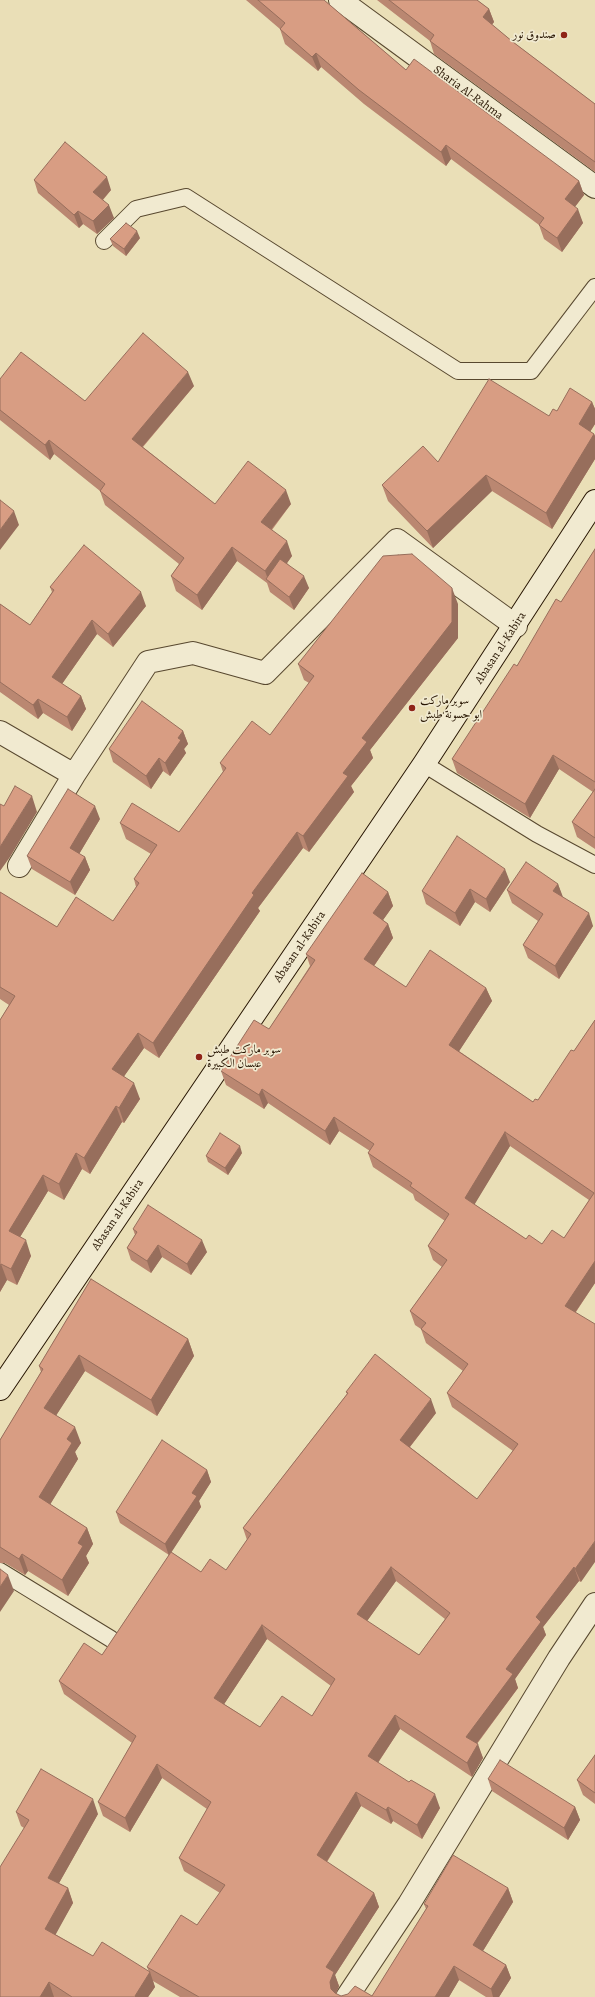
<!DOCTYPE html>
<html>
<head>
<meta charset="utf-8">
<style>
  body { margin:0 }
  canvas { display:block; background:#eadfb7 }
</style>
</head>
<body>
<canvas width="595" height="1997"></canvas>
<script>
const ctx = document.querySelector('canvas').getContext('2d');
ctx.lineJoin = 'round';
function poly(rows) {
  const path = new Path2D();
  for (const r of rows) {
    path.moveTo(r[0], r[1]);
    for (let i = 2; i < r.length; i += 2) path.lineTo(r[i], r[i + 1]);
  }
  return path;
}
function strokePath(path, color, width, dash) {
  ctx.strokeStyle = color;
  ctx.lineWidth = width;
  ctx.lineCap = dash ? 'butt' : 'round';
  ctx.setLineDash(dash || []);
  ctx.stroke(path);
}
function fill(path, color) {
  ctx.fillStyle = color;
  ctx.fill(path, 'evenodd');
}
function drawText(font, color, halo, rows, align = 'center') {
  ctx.font = font + ' Alegreya,Amiri,serif';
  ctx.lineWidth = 3.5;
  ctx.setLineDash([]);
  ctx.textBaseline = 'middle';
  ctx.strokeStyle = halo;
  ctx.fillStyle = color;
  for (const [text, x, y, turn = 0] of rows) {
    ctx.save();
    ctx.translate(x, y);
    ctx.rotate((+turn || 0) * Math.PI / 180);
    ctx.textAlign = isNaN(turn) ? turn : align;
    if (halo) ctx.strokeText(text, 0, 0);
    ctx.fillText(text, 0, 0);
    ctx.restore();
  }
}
const lane = poly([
  [104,241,136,209,186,197,458,371,531,371,595,287],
  [424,764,537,834,595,865],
  [0,1571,111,1639]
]);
const street = poly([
  [340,0,595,187],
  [0,732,74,775],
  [19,866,74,775,148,662,193,653,265,673,397,540,516,626],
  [347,1997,409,1904,559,1658,595,1604]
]);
const secondary = poly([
  [0,1389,424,764,595,501]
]);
strokePath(lane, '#58482f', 18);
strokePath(street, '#58482f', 24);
strokePath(secondary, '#271502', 24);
strokePath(lane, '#f1ead0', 16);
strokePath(street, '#f1ead0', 22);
strokePath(secondary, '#f1ead0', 22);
fill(poly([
  [246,0,324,0,406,70,579,181,584,195,575,207,583,223,562,252,544,239,539,225,451,159,446,166,364,104,321,67,318,71,285,44,280,29],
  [377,0,477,0,489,9,494,22,492,25,513,42,595,104,595,172,434,54,430,41],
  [34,180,111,190,103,200,114,218,97,234,83,224,79,228,38,193],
  [140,238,126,256,113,246,110,239],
  [0,379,85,401,194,386,143,447,215,504,291,504,272,530,292,556,287,563,309,588,294,610,270,592,267,583,237,561,202,610,176,591,171,576,179,564,105,505,100,491,54,454,50,460,0,420],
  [592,402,595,409,595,424,590,432,594,434,595,436,595,459,552,529,492,491,433,548,388,501,382,485,549,416,557,411],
  [595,549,595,849,577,837,572,822,593,792,559,769,530,818,457,773,452,759,561,602],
  [50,587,146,606,113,647,97,634,62,684,81,696,86,709,72,731,43,713,38,719,0,692,0,604,30,625,52,592],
  [458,604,458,638,370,750,373,758,351,786,354,792,309,852,303,848,258,908,260,911,159,1058,144,1048,124,1076,140,1099,124,1123,122,1122,90,1174,82,1169,64,1200,48,1191,20,1237,31,1256,17,1285,7,1280,0,1292,0,1020,9,1005,0,999,0,892,57,927,113,921,136,887,134,879,151,854,126,839,120,823,179,832,223,772,220,763,270,735,309,683,304,680,298,664],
  [183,731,188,744,184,749,186,753,170,776,163,771,151,789,113,762,109,749],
  [100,819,79,854,85,857,90,870,75,895,32,869,27,856],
  [510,882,490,912,475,902,460,926,426,904,422,891],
  [558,884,562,896,593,926,559,979,528,958,523,945,538,921,512,903,507,890],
  [388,892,393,906,383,920,388,924,393,938,374,966,406,987,486,988,492,1001,459,1051,533,1102,538,1100,574,1051,595,1020,595,1283,576,1312,581,1582,579,1581,543,1627,546,1635,515,1679,518,1688,477,1744,483,1758,472,1777,400,1729,378,1763,440,1808,422,1839,393,1821,391,1824,361,1806,327,1862,374,1893,379,1907,335,1975,339,1986,336,1994,341,1996,372,1996,426,1909,424,1904,508,1888,513,1902,483,1951,506,1965,511,1978,499,1997,486,1997,459,1980,449,1997,180,1997,153,1981,155,1987,148,1997,0,1997,24,1828,21,1826,16,1812,98,1814,59,1883,68,1888,73,1903,55,1934,93,1956,149,1972,147,1967,197,1925,220,1893,184,1871,179,1858,207,1809,162,1778,130,1832,103,1816,98,1802,132,1743,64,1694,59,1681,102,1655,169,1555,120,1523,116,1512,207,1470,211,1482,199,1501,201,1507,171,1552,201,1572,226,1570,247,1540,243,1528,347,1394,346,1392,436,1413,410,1447,477,1499,513,1451,452,1407,447,1393,463,1371,426,1343,421,1329,415,1325,410,1311,442,1267,433,1260,428,1246,445,1221,415,1200,413,1194,373,1167,368,1153,370,1151,339,1131,330,1145,268,1103,264,1109,226,1085,221,1071,269,1029,310,966,306,954],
  [510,1146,589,1200,564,1238,542,1244,526,1239,474,1204],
  [396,1581,445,1619,419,1655,367,1621],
  [267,1639,331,1686,312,1716,260,1727,224,1704],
  [242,1153,228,1175,208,1162,206,1156],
  [133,1229,207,1252,191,1275,162,1257,151,1273,131,1260,127,1248,135,1235],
  [91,1279,188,1339,194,1356,157,1416,85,1371,56,1415,81,1443,75,1452,78,1459,50,1504,87,1528,93,1544,86,1556,89,1563,68,1596,28,1571,25,1575,5,1563,0,1563,0,1440,41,1372,39,1366],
  [595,1755,595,1804,583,1795,577,1780],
  [488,1779,575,1807,580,1820,568,1840,492,1791]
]), '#ba8771');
fill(poly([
  [489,9,494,22,487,30,483,17],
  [316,53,321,67,318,71,312,57],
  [446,145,451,159,446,166,441,152],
  [107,177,111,190,98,205,93,192],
  [579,181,584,195,570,213,565,199],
  [109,205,114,218,97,234,93,221],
  [578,209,583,223,562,252,557,238],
  [78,211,83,224,79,228,74,215],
  [137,231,140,238,126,256,124,249],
  [188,372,194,386,137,453,132,439],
  [592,402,595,409,595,424,584,441,579,424],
  [594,434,595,436,595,459,552,529,546,513],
  [49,440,54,454,50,460,45,445],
  [486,475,492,491,433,548,427,531],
  [286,490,291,504,266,536,261,522],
  [14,511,19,525,0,550,0,530],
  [287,541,292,556,272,584,269,582,265,571],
  [232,547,237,561,202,610,197,595],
  [304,576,309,588,294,610,289,597],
  [452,588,458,604,458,638,370,750,373,758,351,786,354,792,309,852,303,836,362,738],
  [141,592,146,606,113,647,108,634],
  [92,620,97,634,57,691,52,677],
  [81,696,86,709,72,731,67,717],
  [38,699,43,713,38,719,33,705],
  [183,731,188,744,184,749,186,753,170,776,165,763,178,738],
  [553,755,559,769,530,818,525,804],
  [159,758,163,771,151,789,146,776],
  [32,796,37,812,10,857,0,871,0,847],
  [95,806,100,819,75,861,70,848],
  [297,832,303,848,258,908,260,911,159,1058,153,1043,252,893],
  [85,857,90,870,75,895,70,882],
  [505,869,510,882,490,912,486,899],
  [558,884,563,897,553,891],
  [470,889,475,902,460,926,455,913],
  [388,892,393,906,378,927,373,913],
  [589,913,593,926,559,979,555,966],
  [388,924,393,938,369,973,364,959],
  [486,988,492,1001,454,1059,449,1045],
  [138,1033,144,1048,118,1085,112,1069],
  [134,1083,140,1099,124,1123,119,1108],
  [262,1089,268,1103,264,1109,259,1095],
  [116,1106,122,1122,90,1174,84,1158],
  [334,1117,339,1131,330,1145,325,1131],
  [505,1132,510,1146,470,1212,465,1198],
  [240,1146,242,1153,228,1175,225,1168],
  [76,1153,82,1169,64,1200,59,1184],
  [43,1175,48,1191,14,1247,9,1231],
  [26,1240,31,1256,17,1285,11,1269],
  [202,1240,207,1252,191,1275,187,1264],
  [158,1245,162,1257,151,1273,147,1261],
  [595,1261,595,1283,570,1320,565,1306],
  [1,1264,7,1280,0,1292,0,1266],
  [188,1339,194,1356,157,1416,151,1400],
  [79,1355,85,1371,50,1425,44,1408],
  [431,1399,436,1413,405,1453,400,1440],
  [75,1427,81,1443,75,1452,78,1459,45,1513,39,1497,67,1439],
  [207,1470,211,1482,199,1501,201,1507,169,1556,165,1544,192,1493],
  [87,1528,93,1544,86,1556,89,1563,68,1596,62,1580,78,1543],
  [595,1541,595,1562,581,1582,575,1569],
  [22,1554,28,1571,25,1575,19,1559],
  [391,1567,396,1581,362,1628,357,1614],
  [574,1567,579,1581,543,1627,546,1635,515,1679,518,1688,471,1751,466,1737,506,1669,536,1617],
  [8,1575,14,1591,0,1612,0,1587],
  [262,1625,267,1639,219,1712,214,1698],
  [395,1715,400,1729,373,1770,368,1756],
  [478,1744,483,1758,472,1777,467,1763],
  [157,1764,162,1778,130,1832,125,1818],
  [356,1792,361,1806,322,1869,317,1855],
  [435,1794,440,1808,422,1839,417,1825],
  [93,1799,98,1814,54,1892,48,1878],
  [388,1807,393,1821,391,1824,386,1810],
  [575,1807,580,1820,568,1840,564,1828],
  [68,1888,73,1903,51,1943,45,1929],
  [508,1888,513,1902,478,1959,473,1945],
  [374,1893,379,1907,335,1975,339,1986,335,1996,331,1989,326,1967],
  [506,1965,511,1978,499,1997,493,1997,491,1989],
  [454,1966,459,1980,449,1997,435,1997],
  [150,1972,155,1987,148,1997,135,1997,135,1996],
  [49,1982,54,1997,40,1997]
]), '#976e5c');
const building = poly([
  [258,0,324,0,406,70,414,59,579,181,565,199,578,209,557,238,539,225,544,218,446,145,441,152,359,90,316,53,312,57,280,29,285,23,258,0],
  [389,0,477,0,489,9,483,17,513,42,595,104,595,162,430,41,434,35,389,0],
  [65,142,107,177,93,192,109,205,93,221,78,211,74,215,34,180,65,142],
  [126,223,137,231,124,249,110,239,126,223],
  [143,333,188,372,132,439,215,504,248,461,286,490,261,522,287,541,265,571,232,547,197,595,171,576,184,558,100,491,105,484,49,440,45,445,0,410,0,379,21,352,85,401,143,333],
  [489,379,549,416,553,409,557,411,570,388,592,402,579,424,594,434,546,513,486,475,427,531,382,485,423,446,438,462,489,379],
  [0,500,14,511,0,530,0,500],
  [84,545,141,592,108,634,92,620,52,677,81,696,67,717,38,699,33,705,0,682,0,604,30,625,54,590,50,587,84,545],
  [595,549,595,782,553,755,525,804,452,759,514,664,517,666,556,599,561,602,595,549],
  [412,554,452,588,452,622,362,738,367,742,343,773,348,776,303,836,297,832,252,893,254,895,153,1043,138,1033,112,1069,134,1083,119,1108,116,1106,84,1158,76,1153,59,1184,43,1175,9,1231,26,1240,11,1269,1,1264,0,1266,0,1020,15,996,0,987,0,892,57,927,76,897,113,921,139,883,134,879,157,845,120,823,132,803,179,832,226,768,220,763,252,721,270,735,314,676,298,664,383,556,412,554],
  [280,559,304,576,289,597,266,579,280,559],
  [142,701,183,731,178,738,181,740,165,763,159,758,146,776,109,749,142,701],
  [15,786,32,796,0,847,0,804,4,806,15,786],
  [68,789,95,806,70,848,85,857,70,882,27,856,68,789],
  [595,789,595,838,572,822,595,789],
  [457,836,505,869,486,899,470,889,455,913,422,891,457,836],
  [526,862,558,884,553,891,589,913,555,966,523,945,543,914,507,890,526,862],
  [362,873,388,892,373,913,388,924,364,959,406,987,430,950,486,988,449,1045,533,1102,535,1099,538,1100,571,1050,574,1051,595,1020,595,1261,565,1306,595,1324,595,1541,575,1569,574,1567,536,1617,541,1622,506,1669,513,1674,466,1737,478,1744,467,1763,395,1715,368,1756,409,1782,411,1780,435,1794,417,1825,388,1807,386,1810,356,1792,317,1855,374,1893,326,1967,334,1972,330,1982,331,1989,335,1993,341,1996,348,1994,355,1986,372,1996,428,1906,424,1904,453,1855,508,1888,473,1945,506,1965,491,1989,454,1966,435,1997,199,1997,147,1967,181,1915,197,1925,225,1885,179,1858,211,1802,157,1764,125,1818,98,1802,136,1736,59,1681,84,1643,102,1655,171,1552,201,1572,210,1559,226,1570,251,1534,243,1528,348,1393,346,1392,375,1354,431,1399,400,1440,477,1499,518,1444,447,1393,468,1364,421,1329,426,1323,410,1311,447,1260,428,1246,449,1214,410,1186,412,1183,368,1153,374,1144,334,1117,325,1131,262,1089,259,1095,221,1071,254,1020,269,1029,315,960,306,954,362,873],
  [505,1132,594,1193,564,1238,552,1230,542,1244,529,1235,526,1239,465,1198,505,1132],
  [391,1567,450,1613,419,1655,357,1614,391,1567],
  [262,1625,335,1679,312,1716,282,1696,260,1727,214,1698,262,1625],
  [220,1133,240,1146,225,1168,206,1156,220,1133],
  [148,1205,202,1240,187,1264,158,1245,147,1261,127,1248,137,1232,133,1229,148,1205],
  [91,1279,188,1339,151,1400,79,1355,44,1408,75,1427,67,1439,72,1443,39,1497,87,1528,78,1543,83,1546,62,1580,22,1554,19,1559,0,1547,0,1440,43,1369,39,1366,91,1279],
  [162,1440,207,1470,192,1493,197,1496,165,1544,116,1512,162,1440],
  [0,1569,8,1575,0,1587,0,1569],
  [595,1755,595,1793,577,1780,595,1755],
  [500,1760,575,1807,564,1828,488,1779,500,1760],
  [41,1769,93,1799,48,1878,68,1888,45,1929,93,1956,102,1942,150,1972,135,1996,136,1997,72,1997,49,1982,40,1997,0,1997,0,1867,29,1820,16,1812,41,1769]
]);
fill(building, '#d89d83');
strokePath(building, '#976e5c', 1);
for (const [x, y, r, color] of [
  [564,35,4,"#8f2418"],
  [412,708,4,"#8f2418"],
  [199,1057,4,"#8f2418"]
]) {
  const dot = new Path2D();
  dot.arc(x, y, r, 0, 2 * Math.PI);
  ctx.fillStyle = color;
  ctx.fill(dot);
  strokePath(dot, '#f1ead0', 1.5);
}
drawText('12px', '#271502', '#f1ead0', [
  ["صندوق نور",556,35,"right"],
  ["سوبر ماركت",420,701],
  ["ابو حسونة طبش",420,715],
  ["سوبر ماركت طبش",207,1050],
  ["عبسان الكبيرة",207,1064]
], 'left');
drawText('12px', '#271502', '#f1ead0', [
  ["Sharia Al-Rahma",468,93,36],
  ["Abasan al-Kabira",501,648,-57],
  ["Abasan al-Kabira",300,947,-56],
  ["Abasan al-Kabira",118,1215,-56]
]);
</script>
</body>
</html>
